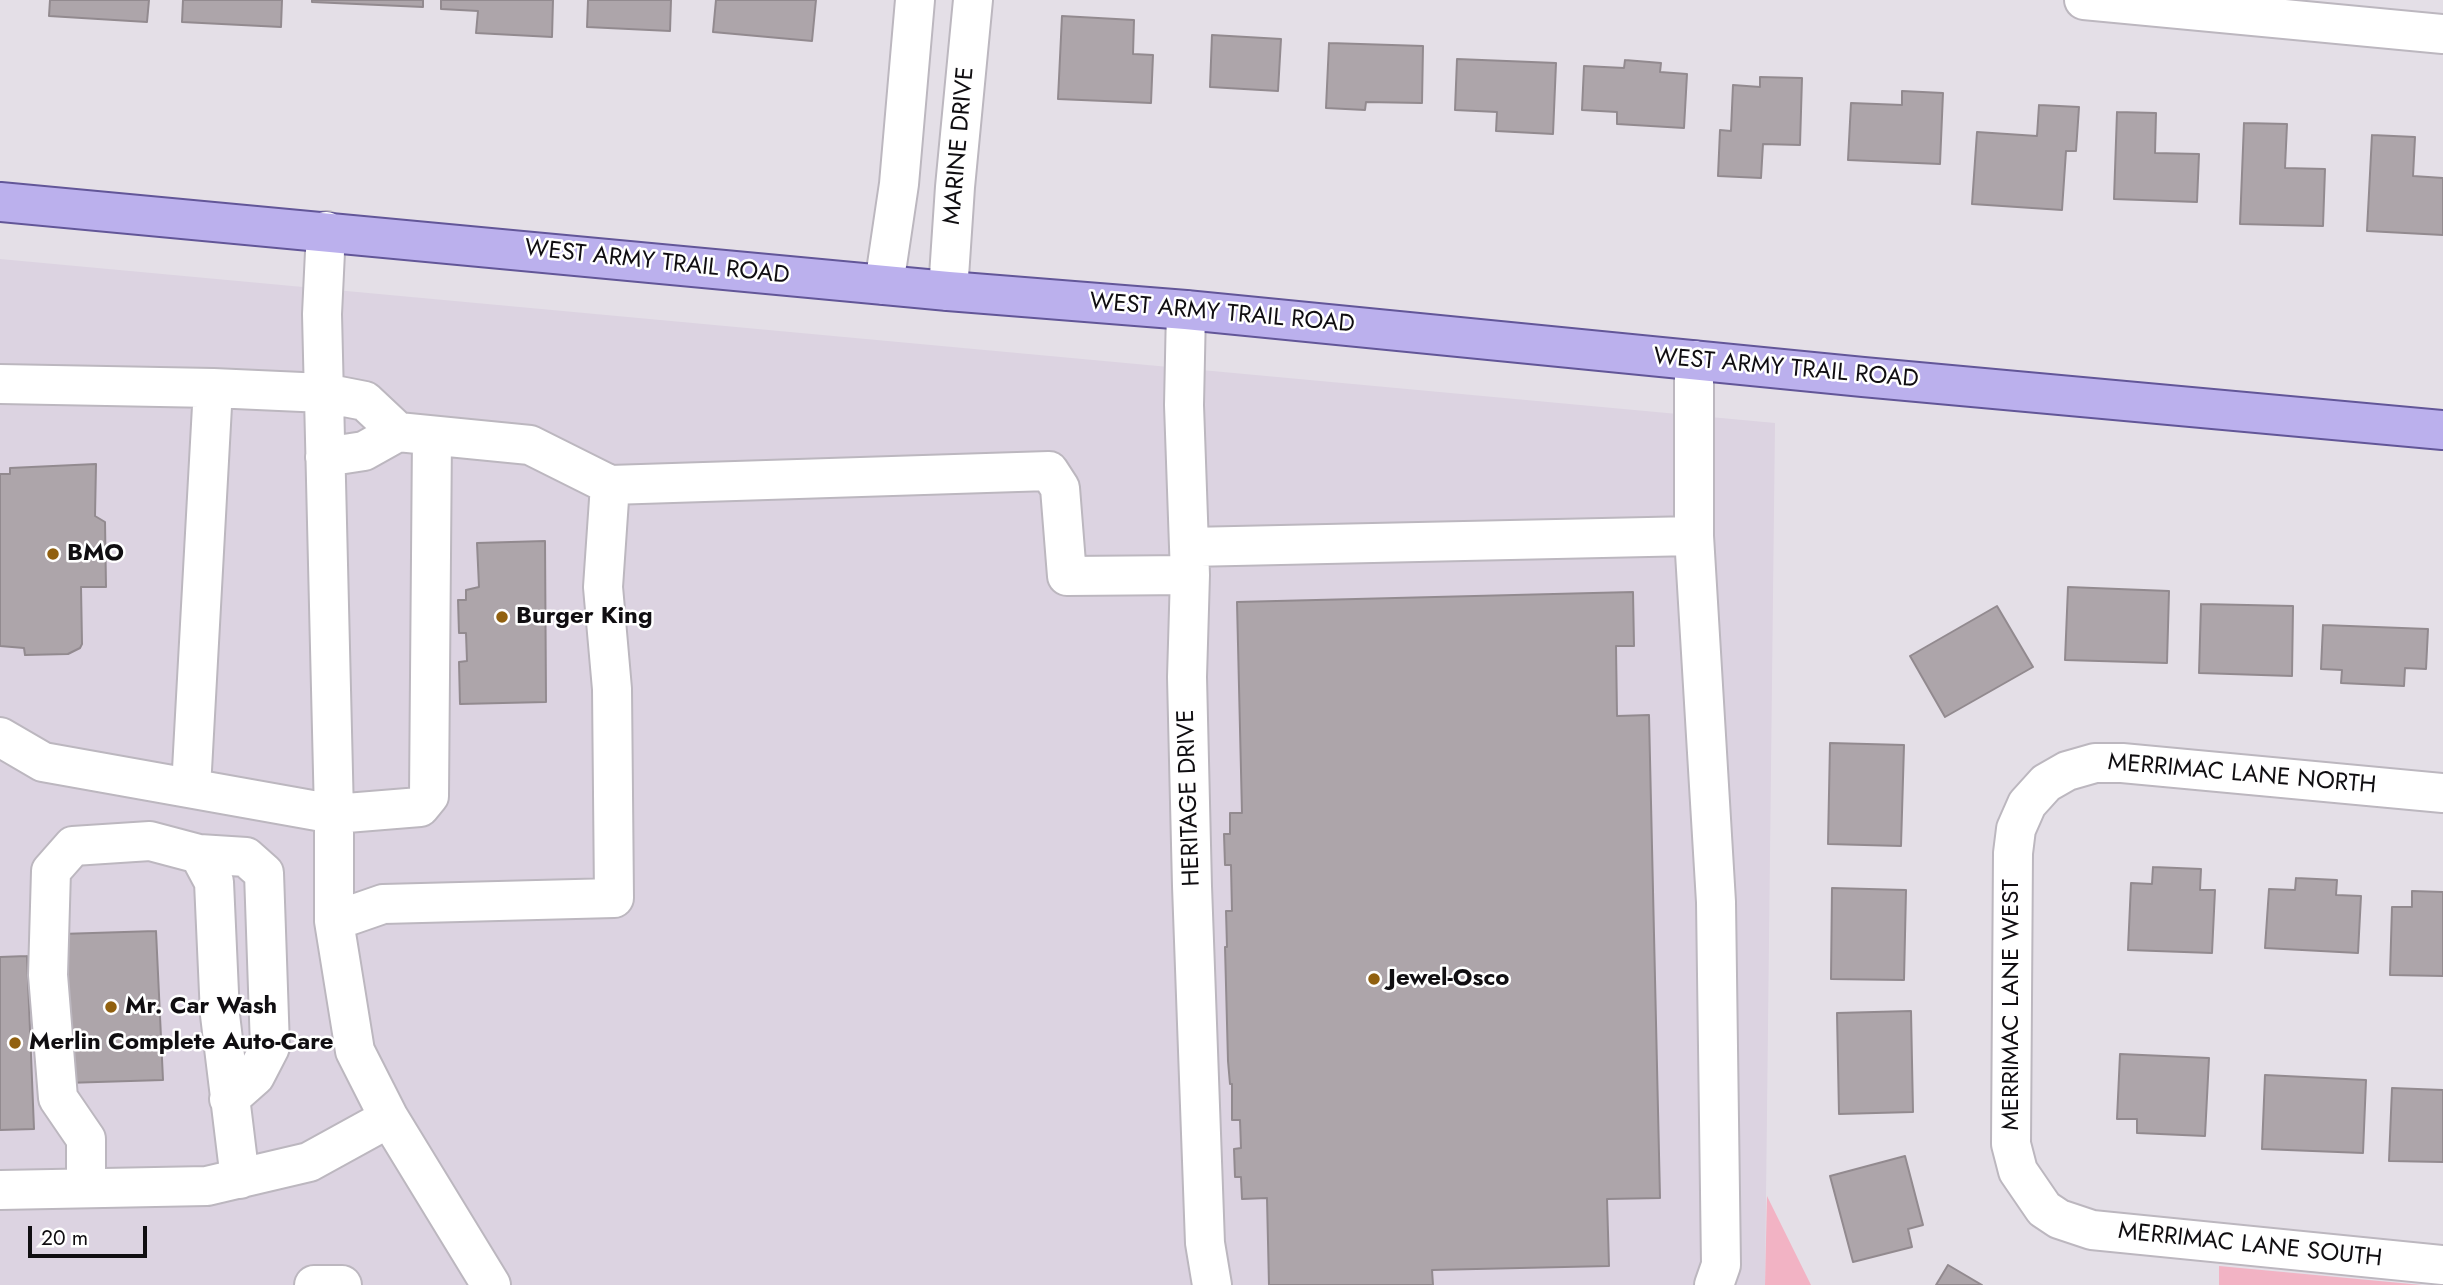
<!DOCTYPE html>
<html>
<head>
<meta charset="utf-8">
<style>
  body { margin:0 }
  #map { position:relative; width:2443px; height:1285px; overflow:hidden; background:#e4dfe7; font-family:Jost,sans-serif }
  canvas { display:block }
  .scale { position:absolute; left:28px; top:1226px; width:119px; height:32px; box-sizing:border-box; border:4px solid #100e11; border-top:0; padding-left:9px; font-size:21px; line-height:24px; white-space:nowrap; color:#100e11; -webkit-text-stroke:5px #fff; paint-order:stroke }
</style>
</head>
<body>
<div id="map">
<canvas width="2443" height="1285"></canvas>
<div class="scale">20 m</div>
</div>
<script>
const ctx = document.querySelector('canvas').getContext('2d');
ctx.lineJoin = 'round';
function fill(path, color) {
  ctx.fillStyle = color;
  ctx.fill(path, 'evenodd');
}
function poly(rows) {
  const path = new Path2D();
  for (const r of rows) {
    path.moveTo(r[0], r[1]);
    for (let i = 2; i < r.length; i += 2) path.lineTo(r[i], r[i + 1]);
  }
  return path;
}
function strokePath(path, color, width, dash) {
  ctx.strokeStyle = color;
  ctx.lineWidth = width;
  ctx.lineCap = dash ? 'butt' : 'round';
  ctx.setLineDash(dash || []);
  ctx.stroke(path);
}
function drawText(font, color, halo, rows, align = 'center') {
  ctx.font = font + ' Jost,sans-serif';
  ctx.lineWidth = 5;
  ctx.setLineDash([]);
  ctx.textBaseline = 'middle';
  ctx.strokeStyle = halo;
  ctx.fillStyle = color;
  for (const [text, x, y, turn = 0] of rows) {
    ctx.save();
    ctx.translate(x, y);
    ctx.rotate((+turn || 0) * Math.PI / 180);
    ctx.textAlign = isNaN(turn) ? turn : align;
    if (halo) ctx.strokeText(text, 0, 0);
    ctx.fillText(text, 0, 0);
    ctx.restore();
  }
}
fill(poly([
  [0,259,1775,423,1765,1285,0,1285]
]), '#dcd3e1');
fill(poly([
  [1767,1196,1811,1285,1765,1285],
  [2219,1266,2422,1285,2219,1285]
]), '#f2b3c4');
const building = poly([
  [50,0,149,0,147,22,49,16,50,0],
  [183,0,282,0,281,27,182,22,183,0],
  [312,0,423,0,423,7,312,2,312,0],
  [441,0,553,0,552,37,476,33,478,11,441,9,441,0],
  [588,0,671,0,670,31,587,27,588,0],
  [716,0,816,0,812,41,713,32,716,0],
  [1062,16,1134,20,1133,54,1153,55,1151,103,1058,99,1062,16],
  [1212,35,1281,39,1278,91,1210,87,1212,35],
  [1329,43,1423,46,1422,103,1366,102,1365,110,1326,108,1329,43],
  [1457,59,1556,63,1553,134,1496,131,1497,112,1455,110,1457,59],
  [1625,60,1661,63,1660,72,1687,74,1684,128,1617,124,1617,112,1582,110,1584,66,1624,68,1625,60],
  [1760,77,1802,78,1800,145,1763,144,1761,178,1718,176,1720,130,1731,131,1733,85,1760,87,1760,77],
  [1902,91,1943,93,1940,164,1848,160,1851,103,1902,105,1902,91],
  [2039,105,2079,107,2076,151,2066,151,2062,210,1972,204,1977,132,2037,136,2039,105],
  [2117,112,2156,113,2155,153,2199,154,2197,202,2114,199,2117,112],
  [2244,123,2287,124,2285,168,2325,169,2323,226,2240,224,2244,123],
  [2372,135,2415,137,2413,176,2443,178,2443,235,2367,231,2372,135],
  [96,464,95,516,105,522,106,587,81,587,82,644,80,648,68,654,25,655,24,648,0,646,0,474,10,474,10,468,96,464],
  [545,541,546,702,460,704,459,662,467,661,466,633,459,633,458,600,466,600,466,590,479,587,477,543,545,541],
  [2068,587,2169,591,2167,663,2065,660,2068,587],
  [1633,592,1634,646,1616,646,1617,716,1649,715,1660,1198,1607,1199,1609,1266,1432,1270,1433,1285,1269,1285,1267,1198,1242,1199,1241,1177,1235,1177,1234,1149,1241,1148,1240,1120,1232,1120,1232,1084,1230,1084,1228,1061,1225,947,1227,947,1226,911,1232,911,1231,865,1225,865,1224,834,1230,834,1230,813,1242,813,1237,602,1633,592],
  [2201,604,2293,606,2292,676,2199,673,2201,604],
  [1997,606,2033,667,1945,717,1910,656,1997,606],
  [2323,625,2428,629,2426,669,2405,668,2404,686,2341,683,2342,670,2321,669,2323,625],
  [1830,743,1904,745,1901,846,1828,844,1830,743],
  [2153,867,2201,869,2200,890,2215,890,2212,953,2128,950,2131,883,2152,884,2153,867],
  [2296,878,2337,880,2336,895,2361,896,2358,953,2265,948,2269,889,2295,890,2296,878],
  [1832,888,1906,890,1904,980,1831,979,1832,888],
  [2412,891,2443,892,2443,976,2390,975,2392,907,2412,907,2412,891],
  [156,931,163,1080,65,1083,61,934,156,931],
  [27,956,34,1129,0,1130,0,957,27,956],
  [1911,1011,1913,1112,1839,1114,1837,1013,1911,1011],
  [2120,1054,2209,1058,2205,1136,2137,1133,2137,1119,2117,1119,2120,1054],
  [2265,1075,2366,1080,2363,1153,2262,1149,2265,1075],
  [2392,1088,2443,1090,2443,1162,2389,1161,2392,1088],
  [1905,1156,1923,1225,1908,1229,1912,1247,1853,1262,1830,1176,1905,1156],
  [1948,1265,1982,1285,1936,1285,1948,1265]
]);
fill(building, '#ada5aa');
strokePath(building, '#928a8f', 2);
const minor = poly([
  [2084,0,2443,34],
  [326,231,322,314,334,814,334,921,355,1051,389,1118],
  [884,285,899,184,915,0],
  [948,291,955,187,973,0],
  [1186,310,1184,405,1190,575,1187,677,1192,886,1205,1243,1212,1285],
  [1694,360,1694,536,1716,902,1721,1265,1714,1285],
  [0,384,213,388],
  [325,457,364,451,398,432,530,445,610,485],
  [1189,547,1694,536],
  [0,737,43,762,334,814,420,807,429,796,432,436],
  [191,788,213,388,324,393,365,401,398,432],
  [2443,793,2122,763,2095,763,2067,771,2046,783,2027,804,2016,829,2013,853,2011,1144,2018,1171,2044,1209,2059,1219,2092,1230,2443,1265],
  [199,854,246,857,264,873,270,1047,255,1076,229,1099],
  [334,921,383,904,614,898,612,689,603,587,610,485,1049,471,1060,488,1067,576,1190,575],
  [86,1188,86,1139,58,1098,48,975,51,871,73,846,150,841,199,854,214,882,220,1015,240,1179],
  [0,1190,207,1186,309,1162,389,1118,491,1285],
  [314,1285,342,1285]
]);
const major = poly([
  [0,202,948,291,1186,310,1863,377,2443,430]
]);
strokePath(minor, '#bcb7bf', 42);
strokePath(major, '#625698', 42);
strokePath(minor, '#fff', 38);
strokePath(major, '#bbb0ed', 38);
for (const [x, y, r, color] of [
  [53,554,7,"#91600f"],
  [502,617,7,"#91600f"],
  [1374,979,7,"#91600f"],
  [111,1007,7,"#91600f"],
  [15,1043,7,"#91600f"]
]) {
  const dot = new Path2D();
  dot.arc(x, y, r, 0, 2 * Math.PI);
  ctx.fillStyle = color;
  ctx.fill(dot);
  strokePath(dot, '#fff', 2.5);
}
drawText('24px', '#100e11', '#fff', [
  ["MARINE DRIVE",960,146,-85],
  ["WEST ARMY TRAIL ROAD",657,263,6],
  ["WEST ARMY TRAIL ROAD",1222,314,5],
  ["WEST ARMY TRAIL ROAD",1786,369,5],
  ["MERRIMAC LANE NORTH",2242,775,5],
  ["HERITAGE DRIVE",1190,798,-92],
  ["MERRIMAC LANE WEST",2012,1005,-90],
  ["MERRIMAC LANE SOUTH",2250,1246,6]
]);
drawText('bold 24px', '#100e11', '#fff', [
  ["BMO",67,554],
  ["Burger King",516,617],
  ["Jewel-Osco",1388,979],
  ["Mr. Car Wash",125,1007],
  ["Merlin Complete Auto-Care",29,1043]
], 'left');
</script>
</body>
</html>
